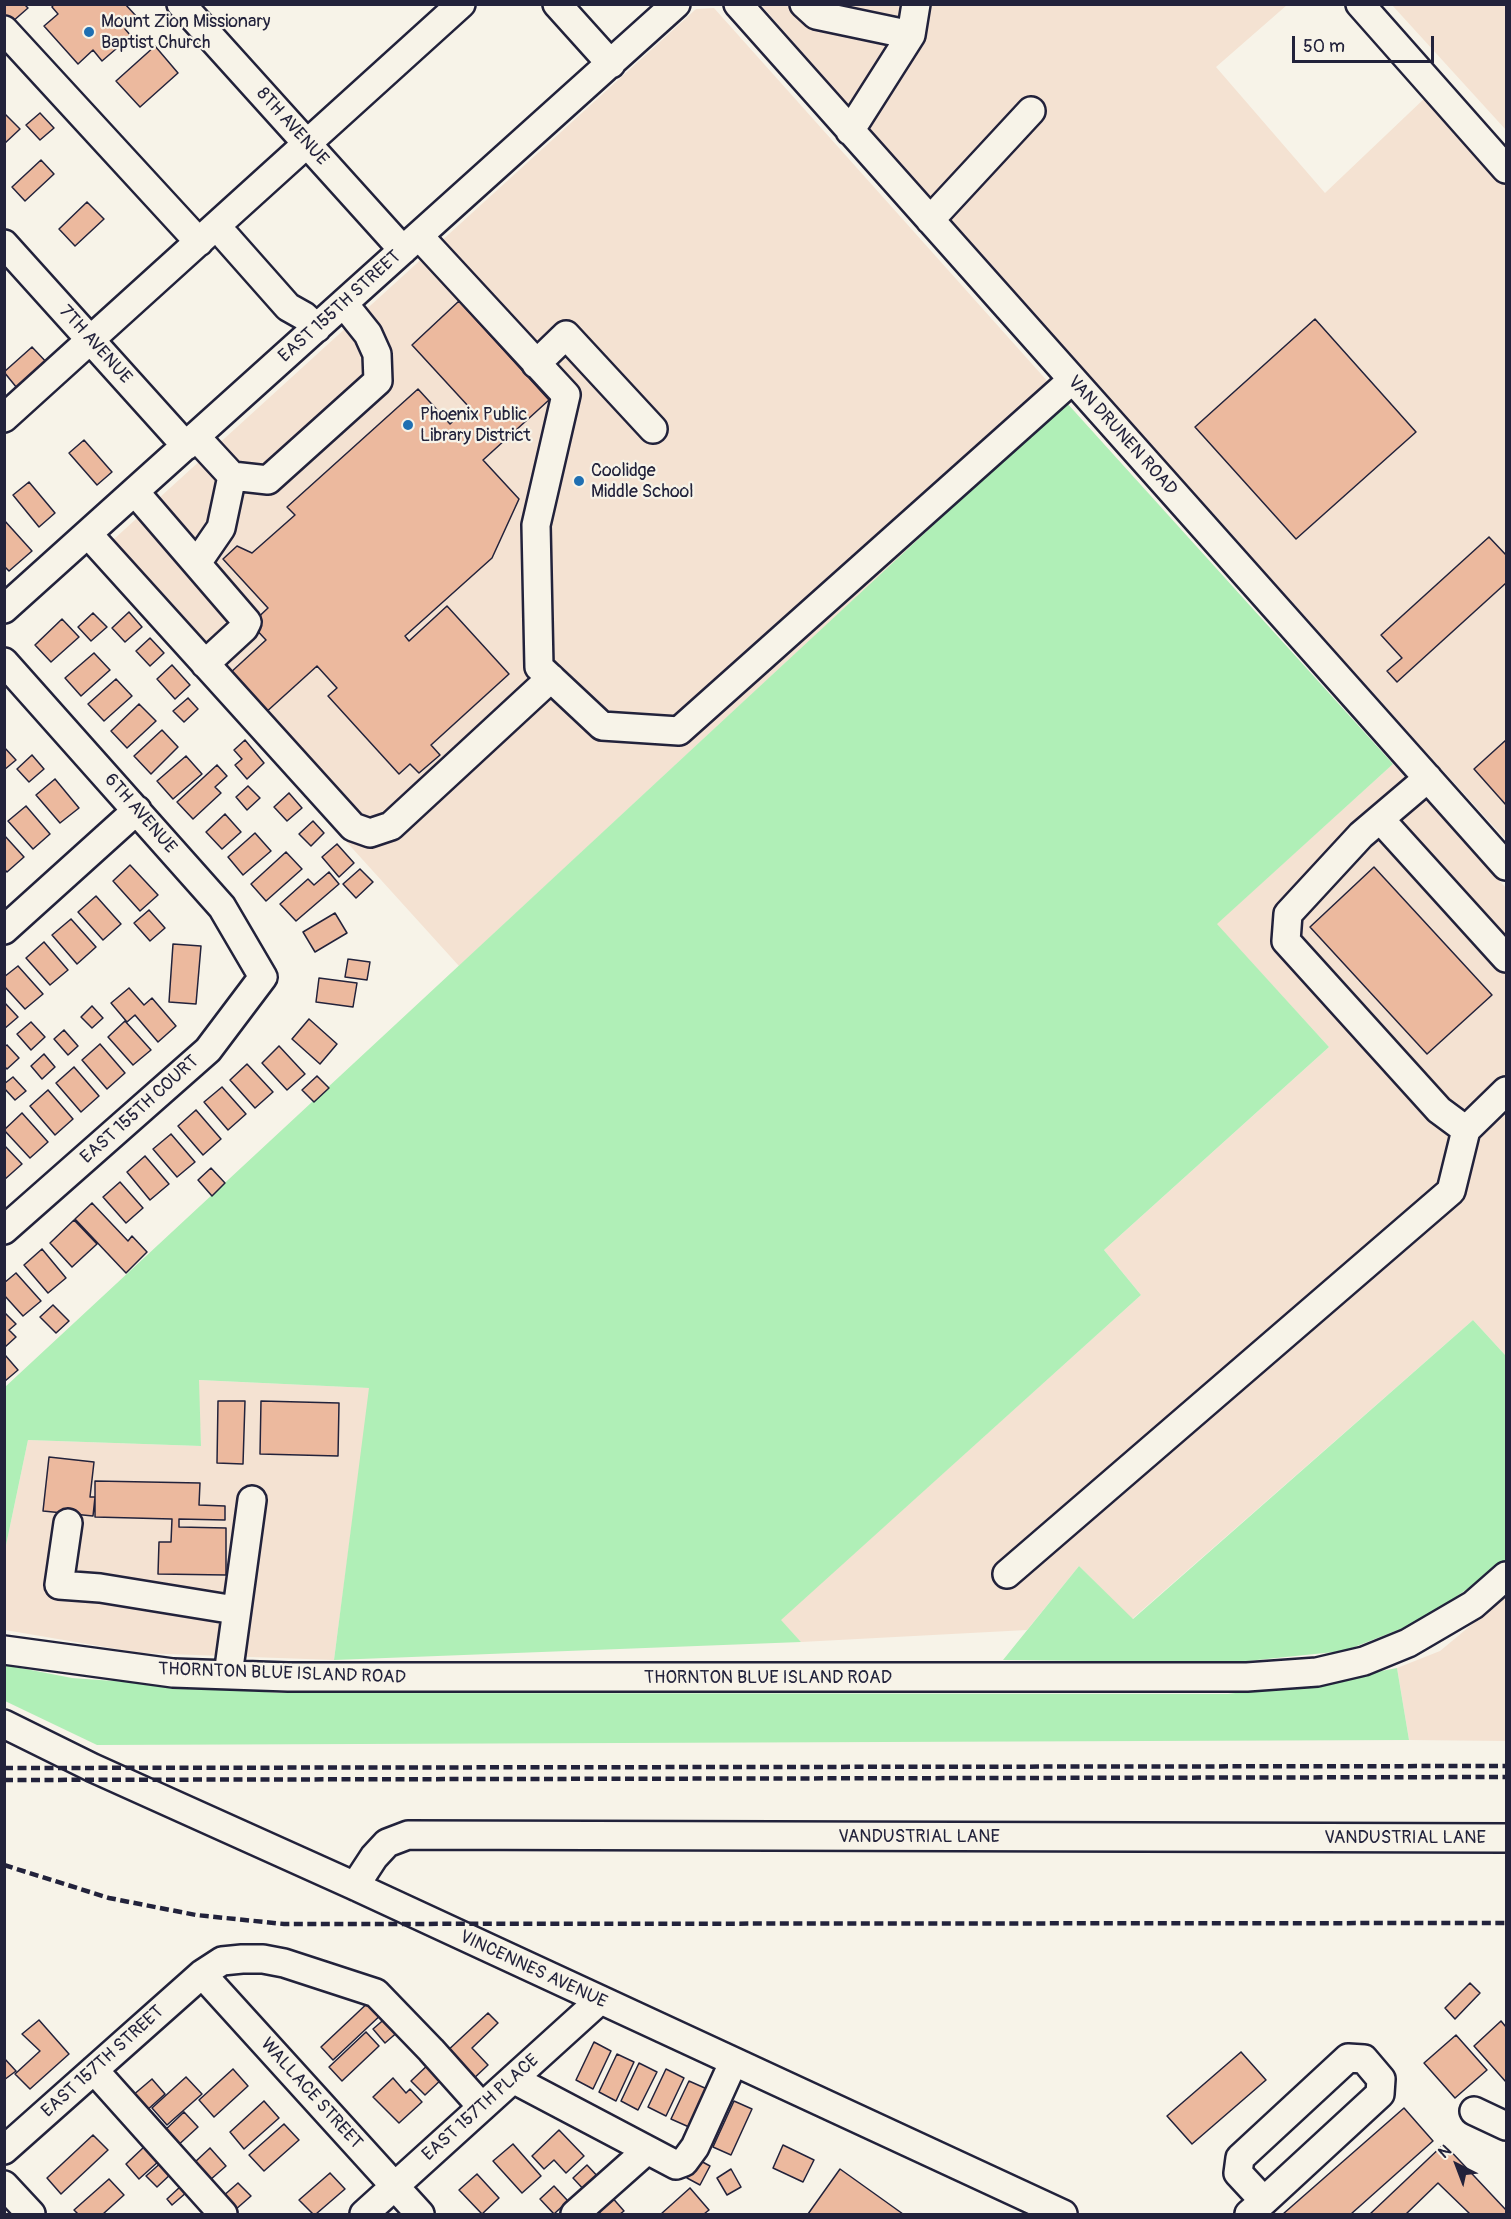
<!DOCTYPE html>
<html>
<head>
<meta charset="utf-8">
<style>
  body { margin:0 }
  #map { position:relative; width:1511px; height:2219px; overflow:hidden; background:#f7f3e8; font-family:Pangolin,sans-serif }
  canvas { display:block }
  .frame { position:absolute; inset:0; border:6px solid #22223b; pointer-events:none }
  .north { position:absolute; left:1427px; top:2135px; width:60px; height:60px; -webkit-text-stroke:4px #f7f3e8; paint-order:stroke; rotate:318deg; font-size:16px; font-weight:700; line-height:24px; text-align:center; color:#22223b }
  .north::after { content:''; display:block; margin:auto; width:21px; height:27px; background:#22223b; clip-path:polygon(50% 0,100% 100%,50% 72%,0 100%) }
  .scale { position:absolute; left:1292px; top:36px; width:142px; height:27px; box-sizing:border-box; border:3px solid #22223b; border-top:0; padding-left:8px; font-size:18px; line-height:21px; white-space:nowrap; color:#22223b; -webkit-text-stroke:4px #f7f3e8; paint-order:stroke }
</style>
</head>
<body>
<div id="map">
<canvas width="1511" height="2219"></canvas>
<div class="frame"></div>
<div class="north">N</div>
<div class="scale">50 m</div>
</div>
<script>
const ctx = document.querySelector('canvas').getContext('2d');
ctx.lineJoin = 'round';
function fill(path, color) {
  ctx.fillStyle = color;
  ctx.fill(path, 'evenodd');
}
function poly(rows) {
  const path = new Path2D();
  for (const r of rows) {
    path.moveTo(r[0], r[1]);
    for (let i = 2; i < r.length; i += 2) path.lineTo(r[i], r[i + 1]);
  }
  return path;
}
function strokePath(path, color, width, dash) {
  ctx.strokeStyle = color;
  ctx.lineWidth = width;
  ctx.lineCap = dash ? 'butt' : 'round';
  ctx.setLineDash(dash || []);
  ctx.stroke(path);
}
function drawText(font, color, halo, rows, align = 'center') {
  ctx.font = font + ' Pangolin,sans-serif';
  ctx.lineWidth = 4.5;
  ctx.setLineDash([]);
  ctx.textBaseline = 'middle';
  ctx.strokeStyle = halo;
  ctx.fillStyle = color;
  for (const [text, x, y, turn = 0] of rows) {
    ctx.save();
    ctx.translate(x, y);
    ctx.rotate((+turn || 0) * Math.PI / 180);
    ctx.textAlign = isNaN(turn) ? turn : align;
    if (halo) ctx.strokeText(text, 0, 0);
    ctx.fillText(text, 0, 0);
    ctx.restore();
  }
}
fill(poly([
  [761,5,1287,5,1216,67,1325,193,1427,96,1506,183,1506,840,1098,391],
  [1392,5,1506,5,1506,130],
  [714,8,1066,402,459,966,91,560,696,9],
  [1393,764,1506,888,1506,1356,1473,1320,1132,1619,1079,1566,1027,1630,801,1642,780,1620,1141,1295,1104,1250,1329,1047,1216,924],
  [198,1380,370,1388,334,1660,140,1653,5,1630,5,1550,28,1440,201,1446],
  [1506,1596,1506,1741,1409,1740,1397,1668,1440,1651]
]), '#f4e2d2');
fill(poly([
  [1066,402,1393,764,1217,924,1329,1047,1104,1250,1141,1295,781,1620,801,1642,334,1660,369,1388,199,1380,201,1446,28,1440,5,1550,5,1387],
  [1473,1320,1506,1356,1506,1562,1421,1621,1344,1651,1247,1661,1181,1662,1003,1660,1079,1566,1133,1619],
  [5,1665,72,1678,279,1693,1228,1694,1335,1680,1397,1668,1409,1740,97,1745,5,1701]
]), '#b0efb7');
const building = poly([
  [4,4,24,4,28,8,12,22,4,14,4,4],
  [54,4,125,4,137,17,125,29,131,36,102,61,93,50,78,64,44,26,58,14,52,7,54,4],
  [155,46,178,73,140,107,116,81,155,46],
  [4,113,20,129,4,144,4,113],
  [40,113,54,128,40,140,26,125,40,113],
  [41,160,54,174,25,201,12,187,41,160],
  [87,202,104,219,75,246,59,229,87,202],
  [459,301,549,400,483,460,519,499,492,558,405,636,409,641,447,606,509,674,431,745,440,755,419,773,410,764,399,774,328,696,337,688,317,666,264,714,229,674,266,640,251,624,268,608,223,559,237,546,252,553,295,515,287,507,418,389,450,424,469,407,412,345,459,301],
  [1315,319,1416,432,1296,539,1195,427,1315,319],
  [32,347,50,366,21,393,4,372,32,347],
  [84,440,112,472,97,485,69,453,84,440],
  [29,482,55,513,39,527,13,495,29,482],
  [4,520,32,551,9,571,4,566,4,520],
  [1489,537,1506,555,1506,583,1397,682,1387,671,1402,658,1381,635,1489,537],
  [129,612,142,627,125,642,112,628,129,612],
  [93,613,107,627,91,641,78,627,93,613],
  [62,619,79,637,51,662,35,645,62,619],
  [150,638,164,653,150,666,136,651,150,638],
  [94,653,110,670,81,696,65,678,94,653],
  [172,665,190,685,175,699,157,679,172,665],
  [116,679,132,696,104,721,88,704,116,679],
  [188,698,198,709,184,722,173,711,188,698],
  [139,704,156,721,127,748,111,731,139,704],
  [162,730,178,747,151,774,134,756,162,730],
  [245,740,264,763,247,779,235,765,242,759,234,750,245,740],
  [1506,740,1506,805,1474,769,1506,740],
  [4,747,16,760,4,770,4,747],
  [32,755,44,769,29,782,17,769,32,755],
  [186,756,202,774,173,799,157,781,186,756],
  [217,765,227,776,215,787,221,793,193,819,177,802,217,765],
  [55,779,79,808,60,823,36,795,55,779],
  [248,786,260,798,247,810,236,797,248,786],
  [289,793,302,808,287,821,274,807,289,793],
  [26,806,50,834,33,849,8,821,26,806],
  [225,814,241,832,222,849,206,832,225,814],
  [313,821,324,833,311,846,299,834,313,821],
  [255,833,271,851,243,875,228,857,255,833],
  [4,835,24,857,7,872,4,869,4,835],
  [337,844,354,863,339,877,322,857,337,844],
  [286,852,302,869,266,901,251,884,286,852],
  [130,865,158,895,140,911,113,881,130,865],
  [1374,867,1492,995,1427,1054,1310,927,1374,867],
  [360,869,373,882,356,898,343,884,360,869],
  [329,872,339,884,296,921,280,904,308,879,314,885,329,872],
  [96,896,121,924,103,940,78,912,96,896],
  [149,910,165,928,150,941,134,923,149,910],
  [335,913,347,933,315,952,303,932,335,913],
  [71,919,96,947,77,964,52,935,71,919],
  [44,942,68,970,50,985,26,958,44,942],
  [173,944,201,946,196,1004,169,1002,173,944],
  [348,959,370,962,367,980,345,977,348,959],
  [18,966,43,994,25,1009,4,986,4,977,18,966],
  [319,978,357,983,353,1007,316,1002,319,978],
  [129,988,144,1005,152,998,176,1026,158,1042,135,1015,127,1022,111,1003,129,988],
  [4,1002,18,1017,4,1029,4,1002],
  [92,1006,103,1018,92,1028,81,1017,92,1006],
  [309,1019,337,1044,320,1064,292,1039,309,1019],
  [125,1021,151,1050,133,1065,108,1037,125,1021],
  [31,1022,45,1037,31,1050,17,1034,31,1022],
  [64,1030,78,1046,68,1055,54,1039,64,1030],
  [100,1044,125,1073,107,1089,82,1060,100,1044],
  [7,1045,19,1058,7,1069,4,1066,4,1047,7,1045],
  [279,1046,305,1074,287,1090,262,1063,279,1046],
  [44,1054,55,1067,42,1079,31,1066,44,1054],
  [247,1064,273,1092,255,1108,230,1080,247,1064],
  [74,1067,99,1096,81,1112,56,1083,74,1067],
  [317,1076,329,1088,314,1102,302,1090,317,1076],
  [13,1077,26,1091,15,1100,4,1088,4,1084,13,1077],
  [222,1087,246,1114,228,1130,204,1102,222,1087],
  [48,1090,73,1119,55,1135,30,1106,48,1090],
  [196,1110,221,1139,203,1155,178,1126,196,1110],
  [22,1113,48,1142,30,1158,4,1130,22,1113],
  [171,1134,195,1162,177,1177,153,1149,171,1134],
  [4,1145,22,1164,4,1180,4,1145],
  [145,1156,169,1184,150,1200,127,1172,145,1156],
  [211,1168,225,1183,212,1196,198,1180,211,1168],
  [120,1182,143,1208,126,1223,103,1197,120,1182],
  [92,1203,128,1241,132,1236,147,1252,126,1273,75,1219,92,1203],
  [74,1220,97,1244,72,1267,50,1243,74,1220],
  [42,1249,66,1278,48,1293,24,1265,42,1249],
  [16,1273,41,1301,23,1316,4,1295,4,1283,16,1273],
  [53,1305,69,1321,56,1333,40,1317,53,1305],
  [4,1312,16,1324,9,1330,16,1337,5,1347,4,1312],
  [5,1355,18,1370,5,1381,4,1381,5,1355],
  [218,1401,245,1401,243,1464,217,1463,218,1401],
  [261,1401,339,1403,338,1456,260,1454,261,1401],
  [49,1457,94,1462,90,1497,95,1497,93,1516,43,1511,49,1457],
  [95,1481,200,1483,199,1505,225,1506,225,1520,179,1519,179,1527,226,1528,226,1575,158,1574,159,1542,171,1542,172,1519,95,1517,95,1481],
  [1470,1983,1480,1993,1455,2019,1445,2008,1470,1983],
  [373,1998,385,2011,333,2060,321,2047,373,1998],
  [488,2013,498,2023,472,2048,488,2065,471,2081,445,2053,488,2013],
  [388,2016,400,2030,385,2043,373,2029,388,2016],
  [39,2020,69,2054,30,2089,15,2074,40,2051,22,2034,39,2020],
  [1501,2021,1506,2027,1506,2082,1474,2046,1501,2021],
  [366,2032,379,2046,342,2081,329,2067,366,2032],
  [1456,2035,1487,2070,1455,2098,1424,2063,1456,2035],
  [594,2042,611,2051,593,2089,576,2080,594,2042],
  [1241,2052,1266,2080,1192,2144,1167,2116,1241,2052],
  [617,2054,634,2062,616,2101,599,2092,617,2054],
  [4,2058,16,2071,4,2080,4,2058],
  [431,2062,444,2077,425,2095,411,2081,431,2062],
  [639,2063,657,2072,638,2110,621,2101,639,2063],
  [233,2069,248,2086,214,2117,199,2100,233,2069],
  [666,2069,684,2078,666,2116,648,2107,666,2069],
  [186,2077,202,2094,167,2125,152,2108,186,2077],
  [393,2078,406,2093,410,2089,422,2102,399,2123,373,2097,393,2078],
  [152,2079,165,2094,145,2112,132,2096,152,2079],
  [689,2081,707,2089,689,2127,671,2119,689,2081],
  [264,2101,279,2118,244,2149,230,2132,264,2101],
  [734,2101,752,2109,731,2155,713,2147,734,2101],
  [1404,2108,1433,2141,1351,2214,1283,2214,1404,2108],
  [184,2112,198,2127,175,2148,162,2133,184,2112],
  [284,2124,299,2140,264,2171,249,2155,284,2124],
  [559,2130,584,2156,566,2173,554,2160,544,2169,532,2156,559,2130],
  [93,2135,108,2150,61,2194,47,2178,93,2135],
  [513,2144,541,2176,522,2193,493,2161,513,2144],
  [1444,2144,1506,2210,1506,2214,1470,2214,1438,2183,1406,2214,1370,2214,1444,2144],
  [783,2145,814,2160,803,2182,773,2168,783,2145],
  [145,2146,159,2161,139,2179,126,2164,145,2146],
  [210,2148,226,2166,210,2180,195,2162,210,2148],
  [697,2159,710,2166,700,2185,687,2178,697,2159],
  [163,2161,173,2172,157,2187,146,2176,163,2161],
  [587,2165,601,2180,587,2193,573,2178,587,2165],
  [731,2169,741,2187,727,2195,717,2178,731,2169],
  [840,2169,903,2214,808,2214,840,2169],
  [330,2173,345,2189,316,2214,313,2214,299,2200,330,2173],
  [477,2174,499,2198,482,2214,459,2190,477,2174],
  [109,2179,124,2195,103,2214,78,2214,74,2210,109,2179],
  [238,2183,251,2196,235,2210,222,2197,238,2183],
  [181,2186,187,2192,172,2205,167,2199,181,2186],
  [554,2186,568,2201,554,2214,540,2199,554,2186],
  [690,2188,709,2210,704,2214,661,2214,690,2188],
  [610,2195,624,2211,620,2214,601,2214,595,2208,610,2195]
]);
fill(building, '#ecb99e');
strokePath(building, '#22223b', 1.5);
const minor = poly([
  [181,4,403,250],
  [557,4,611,64],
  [738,4,1506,866],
  [804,4,816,15,911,35],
  [1360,4,1506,169],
  [4,30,199,242],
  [850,131,911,35,916,4],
  [930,220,1031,111],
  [419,236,566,395,536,525,539,667,602,726,679,731,1072,380],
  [226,237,288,307,304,316,317,328],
  [4,244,186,446],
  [536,364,566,335,653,429],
  [4,418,461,4],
  [196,437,232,476,268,480,378,381,377,354,368,334,344,304],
  [135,492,247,622,244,628,205,664],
  [88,534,353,827,370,833,391,826,551,678],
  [197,563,221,528,232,476],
  [4,609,676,4],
  [4,662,222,907,263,977,208,1050,4,1230],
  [1428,778,1361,835,1288,914,1286,941,1439,1110,1466,1130,1506,1091],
  [1380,819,1506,958],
  [4,930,137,810],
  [68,1523,59,1585,100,1588,235,1610],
  [1007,1574,1451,1191,1466,1130],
  [4,1650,173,1673,288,1677,1247,1677,1317,1672,1364,1661,1408,1643,1473,1605,1506,1576],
  [228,1675,252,1500],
  [4,1724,93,1768,355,1886,1063,2214],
  [355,1886,374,1857,387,1843,408,1835,1506,1838],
  [202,1974,420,2214],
  [94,2070,223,2214],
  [513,2079,676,2165,684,2162,695,2147,733,2063],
  [1474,2111,1506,2126],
  [4,2150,202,1974,222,1961,242,1959,263,1959,284,1963,376,1993,431,2050,482,2107],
  [4,2185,31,2214],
  [364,2214,599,2001],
  [575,2214,646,2151],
  [1249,2214,1264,2201,1380,2094,1381,2079,1364,2059,1348,2058,1240,2158,1238,2173,1264,2201]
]);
strokePath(minor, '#22223b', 32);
strokePath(minor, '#f7f3e8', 27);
strokePath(poly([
  [4,1768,1506,1766],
  [4,1780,1506,1777],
  [4,1865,109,1898,196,1915,284,1924,1506,1923]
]), '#22223b', 4.5, [9, 4.5]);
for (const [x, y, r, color] of [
  [89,32,6,"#1f6fb2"],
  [408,425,6,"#1f6fb2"],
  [579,481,6,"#1f6fb2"]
]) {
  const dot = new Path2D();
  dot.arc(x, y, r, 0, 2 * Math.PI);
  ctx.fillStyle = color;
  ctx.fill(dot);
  strokePath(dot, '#f7f3e8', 2);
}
drawText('18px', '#22223b', '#f7f3e8', [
  ["Mount Zion Missionary",101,22],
  ["Baptist Church",101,43],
  ["Phoenix Public",420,415],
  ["Library District",420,436],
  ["Coolidge",591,471],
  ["Middle School",591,492]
], 'left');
drawText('18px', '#22223b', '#f7f3e8', [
  ["8TH AVENUE",292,127,48],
  ["EAST 155TH STREET",340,307,-42],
  ["7TH AVENUE",95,345,48],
  ["VAN DRUNEN ROAD",1122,436,48],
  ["6TH AVENUE",140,814,49],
  ["EAST 155TH COURT",140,1110,-42],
  ["THORNTON BLUE ISLAND ROAD",282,1674,2],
  ["THORNTON BLUE ISLAND ROAD",768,1678],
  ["VANDUSTRIAL LANE",919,1837],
  ["VANDUSTRIAL LANE",1405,1838],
  ["VINCENNES AVENUE",533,1970,25],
  ["EAST 157TH STREET",103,2062,-42],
  ["WALLACE STREET",311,2094,48],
  ["EAST 157TH PLACE",481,2108,-42]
]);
</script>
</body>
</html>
